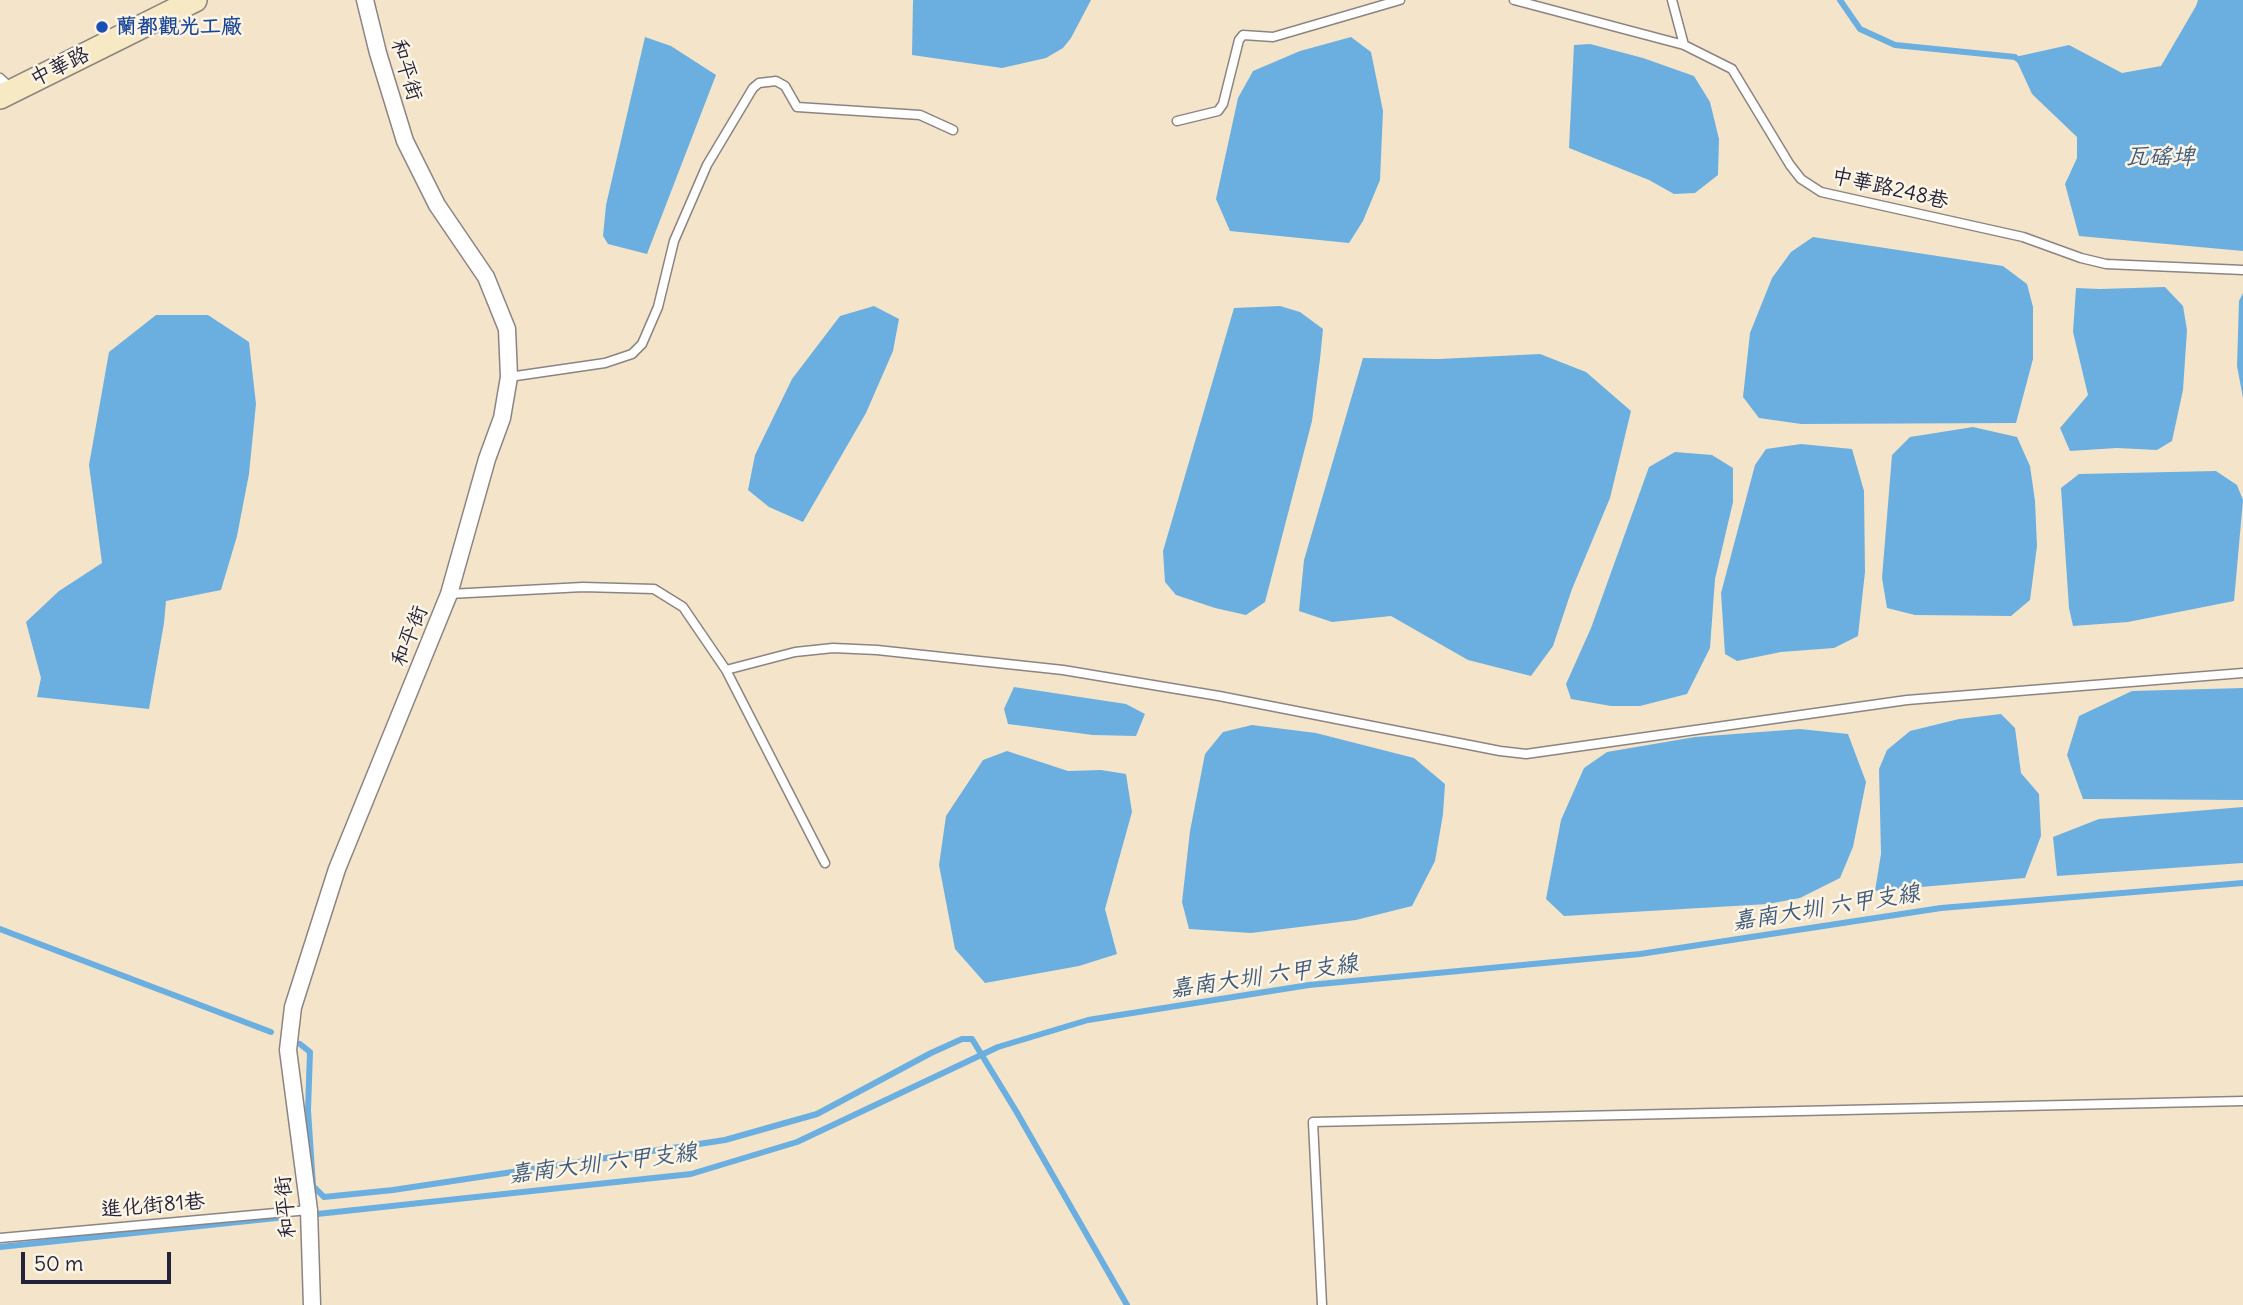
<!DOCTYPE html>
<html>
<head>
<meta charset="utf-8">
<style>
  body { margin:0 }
  #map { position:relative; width:2243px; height:1305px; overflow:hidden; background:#f4e5ca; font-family:Delius,sans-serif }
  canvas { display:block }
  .scale { position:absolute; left:21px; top:1252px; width:150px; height:32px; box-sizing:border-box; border:4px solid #22223b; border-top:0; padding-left:9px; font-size:21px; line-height:24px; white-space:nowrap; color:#22223b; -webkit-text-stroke:5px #fcf5e5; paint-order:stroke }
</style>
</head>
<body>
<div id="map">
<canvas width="2243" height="1305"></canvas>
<div class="scale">50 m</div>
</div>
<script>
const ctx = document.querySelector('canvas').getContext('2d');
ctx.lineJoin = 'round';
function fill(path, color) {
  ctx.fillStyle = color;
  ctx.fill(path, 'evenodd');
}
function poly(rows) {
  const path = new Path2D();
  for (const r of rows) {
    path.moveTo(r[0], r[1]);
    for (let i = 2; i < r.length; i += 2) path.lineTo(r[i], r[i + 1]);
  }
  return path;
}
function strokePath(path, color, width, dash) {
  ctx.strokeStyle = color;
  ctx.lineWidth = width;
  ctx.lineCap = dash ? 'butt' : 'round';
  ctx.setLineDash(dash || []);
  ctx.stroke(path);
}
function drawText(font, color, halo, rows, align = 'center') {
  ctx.font = font + ' Delius,"LXGW WenKai TC",sans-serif';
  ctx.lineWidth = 5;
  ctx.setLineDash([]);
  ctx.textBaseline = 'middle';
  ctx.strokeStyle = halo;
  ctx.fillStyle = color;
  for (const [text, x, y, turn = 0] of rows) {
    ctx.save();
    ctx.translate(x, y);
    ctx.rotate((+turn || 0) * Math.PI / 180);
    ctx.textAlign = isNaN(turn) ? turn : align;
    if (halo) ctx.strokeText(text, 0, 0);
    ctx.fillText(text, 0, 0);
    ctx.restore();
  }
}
fill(poly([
  [913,0,1091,0,1071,38,1063,48,1046,58,1002,68,912,55],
  [2198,0,2243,0,2243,251,2079,236,2065,184,2077,158,2077,137,2032,94,2015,57,2069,45,2122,73,2161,66,2196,6],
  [645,37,671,46,716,75,647,254,608,244,603,236,606,205],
  [1351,37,1371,52,1383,111,1380,180,1363,221,1349,243,1230,231,1216,199,1238,98,1253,71,1300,51],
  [1590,44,1643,58,1694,76,1710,102,1719,139,1718,175,1695,193,1674,194,1649,180,1569,148,1574,45],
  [1813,237,2003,266,2027,284,2033,307,2033,359,2016,423,1801,424,1759,418,1743,397,1750,333,1772,278,1791,252],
  [2165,287,2183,306,2187,330,2183,390,2172,441,2157,450,2117,448,2070,451,2060,428,2088,395,2073,332,2076,288,2100,289],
  [2243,293,2243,398,2237,366,2239,301],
  [874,306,899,319,893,351,866,413,803,522,769,507,748,490,755,455,792,379,840,316],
  [1280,306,1300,312,1323,329,1320,359,1312,421,1265,602,1246,615,1215,608,1176,595,1165,582,1163,551,1234,308],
  [156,315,208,315,249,342,256,404,249,474,237,536,221,590,166,601,164,623,149,709,37,697,41,678,26,622,59,591,102,563,89,465,109,352],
  [1540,354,1586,372,1631,411,1610,498,1572,589,1553,646,1531,676,1468,660,1391,616,1332,622,1299,611,1304,560,1363,358,1439,359],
  [1973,427,2017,437,2030,466,2035,501,2037,546,2030,600,2011,616,1915,615,1887,608,1882,578,1892,455,1910,437],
  [1801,444,1852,449,1864,491,1865,572,1858,636,1834,648,1781,652,1737,661,1725,654,1721,593,1755,465,1766,449],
  [1675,452,1712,455,1733,468,1733,502,1715,579,1710,648,1687,694,1640,706,1611,706,1571,699,1566,684,1591,628,1649,467],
  [2216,471,2237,485,2243,500,2234,601,2128,622,2073,626,2069,608,2061,488,2079,474],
  [1014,687,1126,704,1145,714,1136,736,1093,735,1008,724,1004,709],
  [2243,688,2243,800,2083,799,2067,755,2079,716,2132,691],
  [2001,714,2015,728,2021,773,2039,794,2041,836,2025,878,1875,891,1881,854,1879,769,1887,750,1910,731,1959,719],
  [1252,725,1316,733,1414,758,1445,784,1443,814,1435,861,1412,906,1356,920,1251,933,1189,929,1182,902,1190,831,1205,754,1223,732],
  [1800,729,1848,734,1866,782,1853,847,1840,878,1800,898,1768,904,1564,916,1546,899,1561,820,1584,768,1607,752,1695,737],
  [1007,751,1068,771,1101,770,1126,774,1132,812,1105,909,1117,954,1079,966,985,983,955,949,939,865,946,816,983,760],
  [2243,807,2243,863,2057,876,2053,837,2099,819]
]), '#6bafe1');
strokePath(poly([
  [1840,0,1860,29,1895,45,2015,57,2020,61],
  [0,929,271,1032],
  [300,1044,310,1052,308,1110,313,1186,324,1197,393,1190,725,1140,817,1114,931,1053,962,1039,972,1039,1016,1111,1127,1305],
  [317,1214,691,1174,797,1142,998,1047,1088,1020,1309,985,1640,954,1941,908,2243,883],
  [0,1247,286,1217]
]), '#6bafe1', 6);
const lane = poly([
  [1514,0,1684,45,1732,69,1790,165,1801,179,1821,192,2023,237,2081,258,2106,264,2243,270],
  [1672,0,1684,45],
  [0,78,11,88],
  [1177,121,1218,111,1223,104,1239,40,1243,35,1273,37,1400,0],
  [509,377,605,363,632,354,642,344,658,307,674,241,707,165,753,88,759,83,776,81,785,86,797,107,920,115,953,130],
  [449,594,583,587,654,589,683,607,726,670,825,863],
  [726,670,795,652,833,648,877,650,1063,670,1219,696,1500,751,1526,754,1907,700,2243,673],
  [0,1238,309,1210],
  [1322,1305,1313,1122,2243,1101]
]);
const street = poly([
  [312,1305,309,1210,288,1050,293,1007,337,869,449,594,487,459,502,418,509,377,507,329,486,277,437,205,405,141,378,53,365,0]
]);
const secondary = poly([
  [0,97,195,0]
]);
strokePath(lane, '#8b8482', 11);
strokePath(street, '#8b8482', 19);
strokePath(secondary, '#8b8482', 26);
strokePath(lane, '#fff', 8);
strokePath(street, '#fff', 16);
strokePath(secondary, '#f6e9c3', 23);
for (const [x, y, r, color] of [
  [102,27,7,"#1a4fb4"]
]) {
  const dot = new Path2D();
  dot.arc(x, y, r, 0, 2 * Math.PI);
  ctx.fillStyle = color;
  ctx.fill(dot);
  strokePath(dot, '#fcf5e5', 2.5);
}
drawText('bold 21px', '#164399', '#fcf5e5', [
  ["蘭都觀光工廠",116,27]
], 'left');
drawText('21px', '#22223b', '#fcf5e5', [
  ["中華路",60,67,-26],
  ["和平街",406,70,74],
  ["中華路248巷",1890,189,13],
  ["和平街",410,636,-68],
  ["進化街81巷",153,1206,-5],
  ["和平街",286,1207,-95]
]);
drawText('italic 23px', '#3f5a7d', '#fcf5e5', [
  ["瓦磘埤",2160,157],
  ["嘉南大圳 六甲支線",1826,908,-9],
  ["嘉南大圳 六甲支線",1264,977,-8],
  ["嘉南大圳 六甲支線",603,1164,-7]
]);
</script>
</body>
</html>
